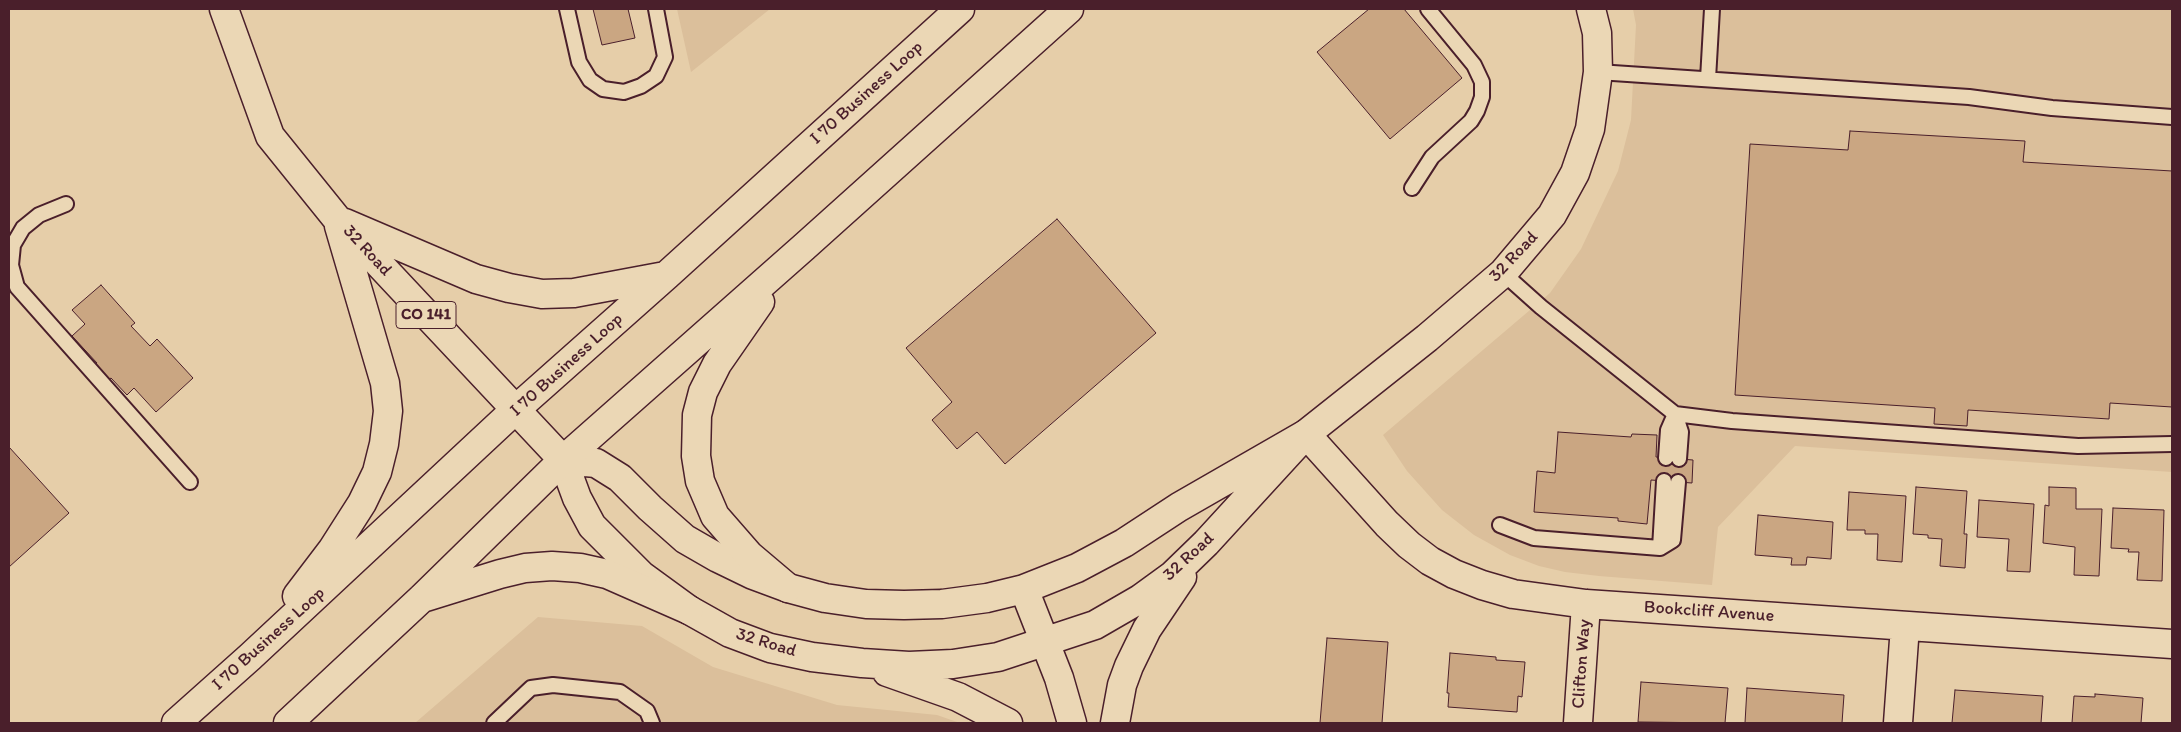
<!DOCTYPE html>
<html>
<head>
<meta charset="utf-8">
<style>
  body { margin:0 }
  #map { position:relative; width:2181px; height:732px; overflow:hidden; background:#e6cea9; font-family:Itim,sans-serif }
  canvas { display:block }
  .frame { position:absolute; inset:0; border:10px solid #4a1f2b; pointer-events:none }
</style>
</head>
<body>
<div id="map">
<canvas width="2181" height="732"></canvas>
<div class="frame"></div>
</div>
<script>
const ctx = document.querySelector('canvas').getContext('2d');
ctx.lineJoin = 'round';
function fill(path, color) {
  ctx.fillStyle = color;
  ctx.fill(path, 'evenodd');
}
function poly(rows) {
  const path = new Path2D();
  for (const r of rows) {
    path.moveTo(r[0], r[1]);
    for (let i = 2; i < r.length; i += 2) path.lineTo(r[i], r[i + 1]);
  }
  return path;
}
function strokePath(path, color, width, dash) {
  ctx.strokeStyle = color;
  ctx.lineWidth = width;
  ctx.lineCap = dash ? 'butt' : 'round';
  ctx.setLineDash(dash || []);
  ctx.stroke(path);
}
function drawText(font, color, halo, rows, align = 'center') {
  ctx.font = font + ' Itim,sans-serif';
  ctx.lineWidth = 4.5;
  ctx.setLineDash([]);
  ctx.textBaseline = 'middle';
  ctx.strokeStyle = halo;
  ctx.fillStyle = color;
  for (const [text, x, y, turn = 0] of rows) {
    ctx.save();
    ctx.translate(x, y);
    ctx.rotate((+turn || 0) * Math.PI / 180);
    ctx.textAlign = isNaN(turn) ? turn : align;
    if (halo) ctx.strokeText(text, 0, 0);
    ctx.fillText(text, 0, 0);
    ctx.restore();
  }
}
fill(poly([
  [677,9,770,9,691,72],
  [1633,9,2172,9,2172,472,1795,446,1718,527,1712,585,1599,576,1565,572,1539,566,1510,555,1474,535,1442,510,1407,471,1383,435,1550,293,1581,249,1618,171,1631,120,1636,25],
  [538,617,642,626,713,667,837,705,937,715,960,723,415,723]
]), '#dbbf9b');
const building = poly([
  [593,9,628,9,635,38,602,45,593,9],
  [1369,9,1404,9,1462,78,1390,139,1317,52,1369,9],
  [1850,131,2025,141,2023,162,2172,171,2172,407,2110,403,2109,419,1968,410,1967,426,1934,424,1935,408,1735,395,1750,144,1848,150,1850,131],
  [1057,219,1156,333,1005,464,977,432,957,449,932,420,952,402,906,348,1057,219],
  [101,285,135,323,131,326,150,346,157,339,193,378,156,412,134,388,127,395,111,378,108,380,95,365,97,363,72,336,85,324,72,310,101,285],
  [1558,432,1631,437,1632,434,1657,435,1656,457,1693,460,1692,483,1651,480,1647,524,1618,521,1618,518,1534,512,1537,471,1555,473,1558,432],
  [9,447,69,513,9,567,9,447],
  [1916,487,1967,491,1964,534,1967,534,1965,568,1940,566,1942,539,1928,538,1928,535,1913,534,1916,487],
  [2049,487,2076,488,2076,509,2102,509,2099,576,2074,575,2075,547,2043,543,2045,505,2049,506,2049,487],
  [1849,492,1906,496,1902,562,1877,560,1878,534,1865,534,1865,530,1847,530,1849,492],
  [1979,500,2034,504,2030,572,2007,571,2009,539,1977,537,1979,500],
  [2113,508,2164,510,2162,581,2137,580,2139,552,2128,552,2129,549,2111,548,2113,508],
  [1758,515,1833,522,1831,559,1807,557,1806,565,1791,565,1792,558,1755,555,1758,515],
  [1327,638,1388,642,1382,723,1320,723,1327,638],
  [1450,653,1496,657,1496,660,1525,662,1522,697,1518,696,1517,712,1448,707,1449,693,1447,693,1450,653],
  [1641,682,1728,688,1725,723,1638,722,1641,682],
  [1747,688,1844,695,1842,723,1745,723,1747,688],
  [1955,690,2043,696,2041,723,1952,723,1955,690],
  [2095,694,2143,698,2141,723,2072,723,2074,696,2095,697,2095,694]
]);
fill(building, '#caa682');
strokePath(building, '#4a1f2b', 1);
const service = poly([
  [567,9,579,62,590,80,603,89,624,92,641,86,656,76,665,57,656,9],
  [1598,72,1969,97,2052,108,2172,117],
  [1708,79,1712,9],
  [1412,188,1432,157,1471,121,1477,111,1482,97,1482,82,1474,65,1428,9],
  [66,204,39,215,23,228,13,245,11,265,17,287,190,482],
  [1503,273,1541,307,1675,414,1732,421,2078,446,2172,444],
  [1675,414,1681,432,1679,459],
  [1666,458,1668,430,1675,414],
  [1500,525,1534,538,1660,548,1673,540,1678,482],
  [1660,548,1664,481],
  [494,723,531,688,553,685,620,692,647,711,652,723]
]);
const minor = poly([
  [1306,434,1387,524,1409,545,1430,561,1454,574,1482,585,1513,594,1586,604,2172,644],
  [1578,723,1586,604],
  [1898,723,1905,626]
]);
const tertiary = poly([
  [1306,434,1206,543,1173,575,1140,599,1095,625,998,657,953,664,909,666,862,663,812,657,770,648,730,633,689,610,641,575,592,526,577,498,563,460,596,463,620,478,650,508,685,539,718,558,753,575,788,588,825,598,866,604,904,605,942,604,987,598,1024,589,1077,568,1124,543,1179,507,1306,434,1427,338,1503,273,1552,215,1575,173,1590,129,1598,72,1597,33,1591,9],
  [1024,589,1059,678,1072,723],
  [887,672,958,697,1008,723],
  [1115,723,1122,685,1129,666,1147,629,1182,577]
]);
const primary = poly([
  [224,9,270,136,337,219,563,460],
  [345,223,476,279,509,288,542,294,574,293,665,276],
  [760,302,717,364,703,392,697,415,696,456,700,481,715,516,749,555,788,588],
  [297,596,332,550,362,503,377,472,384,444,388,411,385,383,339,226],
  [426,597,500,574,525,568,552,566,580,568,607,574,689,610],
  [176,723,250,657,515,410,667,275,960,9],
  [288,723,422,598,563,460,804,247,1069,9]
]);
strokePath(service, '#4a1f2b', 18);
strokePath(minor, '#4a1f2b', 31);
strokePath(tertiary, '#4a1f2b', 31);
strokePath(primary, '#4a1f2b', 31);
strokePath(service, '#ebd7b5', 14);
strokePath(minor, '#ebd7b5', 28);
strokePath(tertiary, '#ebd7b5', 28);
strokePath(primary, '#ebd7b5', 28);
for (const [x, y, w] of [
  [426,315,60]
]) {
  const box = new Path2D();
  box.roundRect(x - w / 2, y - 13.5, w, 27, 4);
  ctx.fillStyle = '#ebd7b5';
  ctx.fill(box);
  strokePath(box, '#4a1f2b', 1);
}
drawText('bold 16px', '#4a1f2b', null, [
  ["CO 141",426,315]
]);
drawText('18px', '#4a1f2b', '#ebd7b5', [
  ["I 70 Business Loop",867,93,-42],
  ["32 Road",367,251,47],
  ["32 Road",1514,257,-47],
  ["I 70 Business Loop",567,365,-42],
  ["32 Road",1189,557,-43],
  ["Bookcliff Avenue",1709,612,4],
  ["I 70 Business Loop",269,639,-42],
  ["32 Road",766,643,17],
  ["Clifton Way",1582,664,-86]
]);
</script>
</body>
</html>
